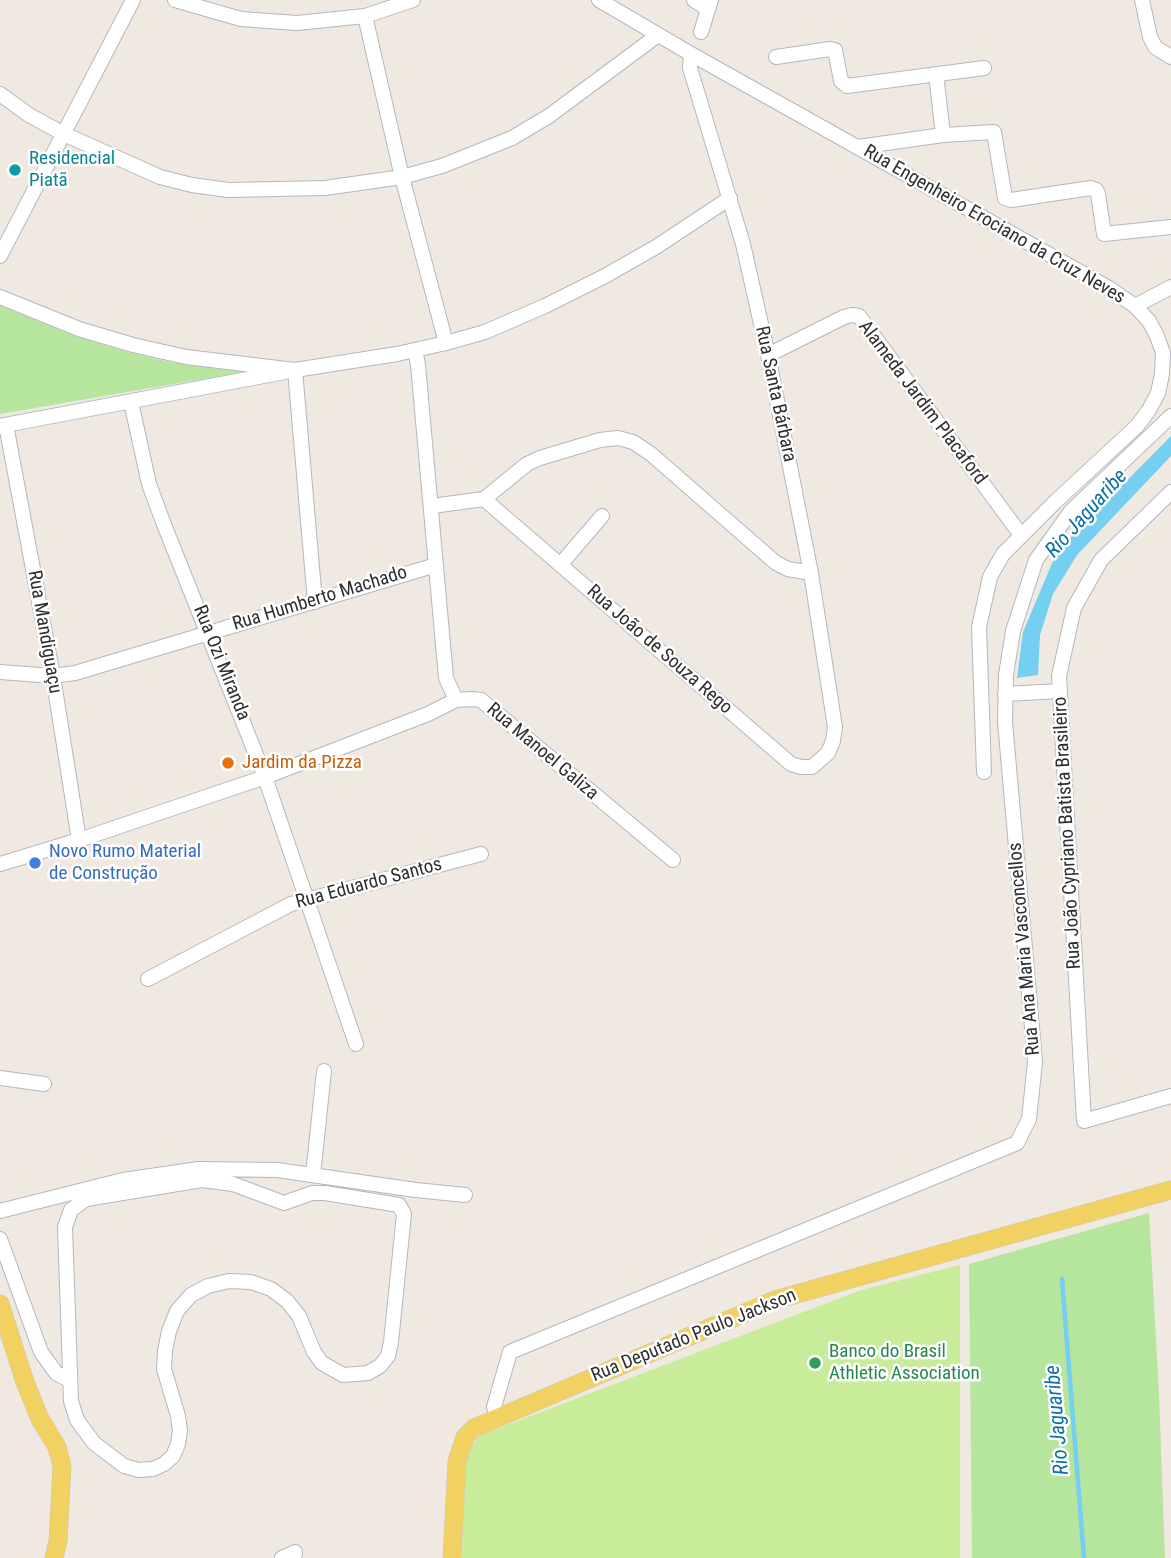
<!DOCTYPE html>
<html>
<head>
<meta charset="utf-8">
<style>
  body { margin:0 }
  canvas { display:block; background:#efe9e1 }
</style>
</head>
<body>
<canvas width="1171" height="1558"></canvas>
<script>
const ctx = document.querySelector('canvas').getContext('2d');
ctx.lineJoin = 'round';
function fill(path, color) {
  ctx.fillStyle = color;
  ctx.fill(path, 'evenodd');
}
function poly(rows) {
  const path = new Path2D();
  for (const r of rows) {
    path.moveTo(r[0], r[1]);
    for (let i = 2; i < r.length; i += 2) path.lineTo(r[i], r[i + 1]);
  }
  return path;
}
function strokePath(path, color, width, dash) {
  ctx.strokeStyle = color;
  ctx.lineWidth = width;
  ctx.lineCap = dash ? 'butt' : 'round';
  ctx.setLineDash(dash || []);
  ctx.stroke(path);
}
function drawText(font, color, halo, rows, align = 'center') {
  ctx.font = font + ' "Roboto Condensed",sans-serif';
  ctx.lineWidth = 5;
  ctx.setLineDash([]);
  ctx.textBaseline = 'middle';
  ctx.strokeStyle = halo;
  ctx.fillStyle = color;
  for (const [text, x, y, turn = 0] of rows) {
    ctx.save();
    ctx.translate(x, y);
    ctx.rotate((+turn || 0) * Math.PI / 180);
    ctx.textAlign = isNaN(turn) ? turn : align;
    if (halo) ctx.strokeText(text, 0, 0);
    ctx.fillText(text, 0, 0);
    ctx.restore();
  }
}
fill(poly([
  [0,306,72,335,124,351,169,362,243,372,0,414],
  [1149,1213,1159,1394,1165,1558,972,1558,969,1264]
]), '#b6e59e');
fill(poly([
  [960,1265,960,1558,462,1558,466,1452,481,1435,861,1290]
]), '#c9ec9a');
fill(poly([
  [1171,436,1171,456,1077,555,1053,594,1040,635,1038,675,1017,678,1023,632,1053,561,1066,542]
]), '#75cff0');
strokePath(poly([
  [1062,1279,1084,1558]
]), '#75cff0', 4.5);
const minor = poly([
  [175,0,241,19,297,23,365,16,413,0],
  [599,0,691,54,1109,288,1135,306,1149,321,1157,336,1163,353,1162,374,1158,393,1149,410,1137,426,1056,501,1003,554,990,577,979,627,984,772],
  [694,0,708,9],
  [1142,0,1150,37,1155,47,1171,57],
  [365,16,402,177,446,343],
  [701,32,711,0],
  [776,57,830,49,835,50,841,81,847,86,984,68],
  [936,74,943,135],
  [0,94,29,115,64,134,160,177,192,185,228,190,325,188,402,177,442,166,512,138,549,116,658,35],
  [858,147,943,135,994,132,1005,198,1011,200,1091,188,1096,190,1098,194,1104,234,1171,227],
  [0,256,133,0],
  [0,297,79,329,133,345,186,357,295,370,397,354,446,343,485,332,545,306,605,276,656,247,730,198],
  [1135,306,1171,287],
  [415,350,418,365,446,678,456,700],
  [768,355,844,317,852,315,859,316,1021,535],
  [131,402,149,484,163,522,265,777,356,1044],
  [6,425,53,676,79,840],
  [0,426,295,370,315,602],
  [1171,492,1101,560,1074,608,1059,676,1084,1121,1171,1096],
  [484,499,527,464,540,458,600,440,618,438,633,442,651,454,776,563,788,569,811,573],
  [432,506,484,499,791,764,801,767,812,767,828,753,833,741,835,727,811,573,768,355,743,244,690,68,691,54],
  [560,565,602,516],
  [0,672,53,676,75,673,436,565],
  [1005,694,1060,691],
  [0,864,79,840,265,777,428,714,456,700,473,699,481,700,673,860],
  [148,979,291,904,481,854],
  [0,1078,44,1084],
  [313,1175,324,1071],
  [202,1180,233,1184,284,1203,312,1193,325,1193,399,1205,404,1214,391,1342,388,1356,380,1366,368,1373,343,1375,322,1363,314,1352,299,1316,287,1301,271,1289,251,1282,229,1281,208,1286,191,1295,177,1311,169,1331,165,1351,164,1369,178,1416,180,1430,178,1444,173,1456,164,1464,153,1469,139,1470,124,1466,94,1443,77,1420,71,1401,65,1227,71,1210,86,1199,202,1180],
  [0,1211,123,1180,199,1169,277,1170,416,1190,465,1195],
  [0,1239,41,1352,56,1373,69,1380],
  [497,1417,494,1407,510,1352,1017,1143,1029,1119,1035,1062,1005,722,1006,675,1013,631,1036,560,1071,511,1171,416],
  [282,1558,295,1552,294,1558]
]);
const major = poly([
  [0,1304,25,1382,40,1419,57,1447,62,1466,58,1541,54,1558],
  [452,1558,457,1461,465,1437,474,1428,775,1300,1171,1190]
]);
strokePath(minor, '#b4b7c1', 16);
strokePath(major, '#c9c9c9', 19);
strokePath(minor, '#fff', 14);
strokePath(major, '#f2d163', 18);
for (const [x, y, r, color] of [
  [15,170,7,"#0f9aa8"],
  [228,763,7,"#e8710a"],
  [35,863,7,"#3f7fe0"],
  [815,1363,7,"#2e9e5b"]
]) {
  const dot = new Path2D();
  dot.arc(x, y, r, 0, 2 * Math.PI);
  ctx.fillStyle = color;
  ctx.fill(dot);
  strokePath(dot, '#fff', 2.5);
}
drawText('19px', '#0d838f', '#fff', [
  ["Residencial",29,159],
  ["Piatã",29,181]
], 'left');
drawText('19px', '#2e2e2e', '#fff', [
  ["Rua Engenheiro Erociano da Cruz Neves",994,225,30],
  ["Rua Santa Bárbara",775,394,78],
  ["Alameda Jardim Placaford",922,403,53],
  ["Rua Humberto Machado",320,599,-17],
  ["Rua Mandiguaçu",44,632,80],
  ["Rua João de Souza Rego",659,650,41],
  ["Rua Ozi Miranda",221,663,68],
  ["Rua Manoel Galiza",542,752,40],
  ["Rua João Cypriano Batista Brasileiro",1068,833,-93],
  ["Rua Eduardo Santos",369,884,-15],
  ["Rua Ana Maria Vasconcellos",1025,949,-95],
  ["Rua Deputado Paulo Jackson",694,1336,-22]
]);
drawText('19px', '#c56008', '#fff', [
  ["Jardim da Pizza",242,763]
], 'left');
drawText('19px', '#366cbe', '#fff', [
  ["Novo Rumo Material",49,852],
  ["de Construção",49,874]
], 'left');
drawText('19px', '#27864d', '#fff', [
  ["Banco do Brasil",829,1352],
  ["Athletic Association",829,1374]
], 'left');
drawText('italic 21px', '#0d6fa3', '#fff', [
  ["Rio Jaguaribe",1087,514,-48],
  ["Rio Jaguaribe",1058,1420,-95]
]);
</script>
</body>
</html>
